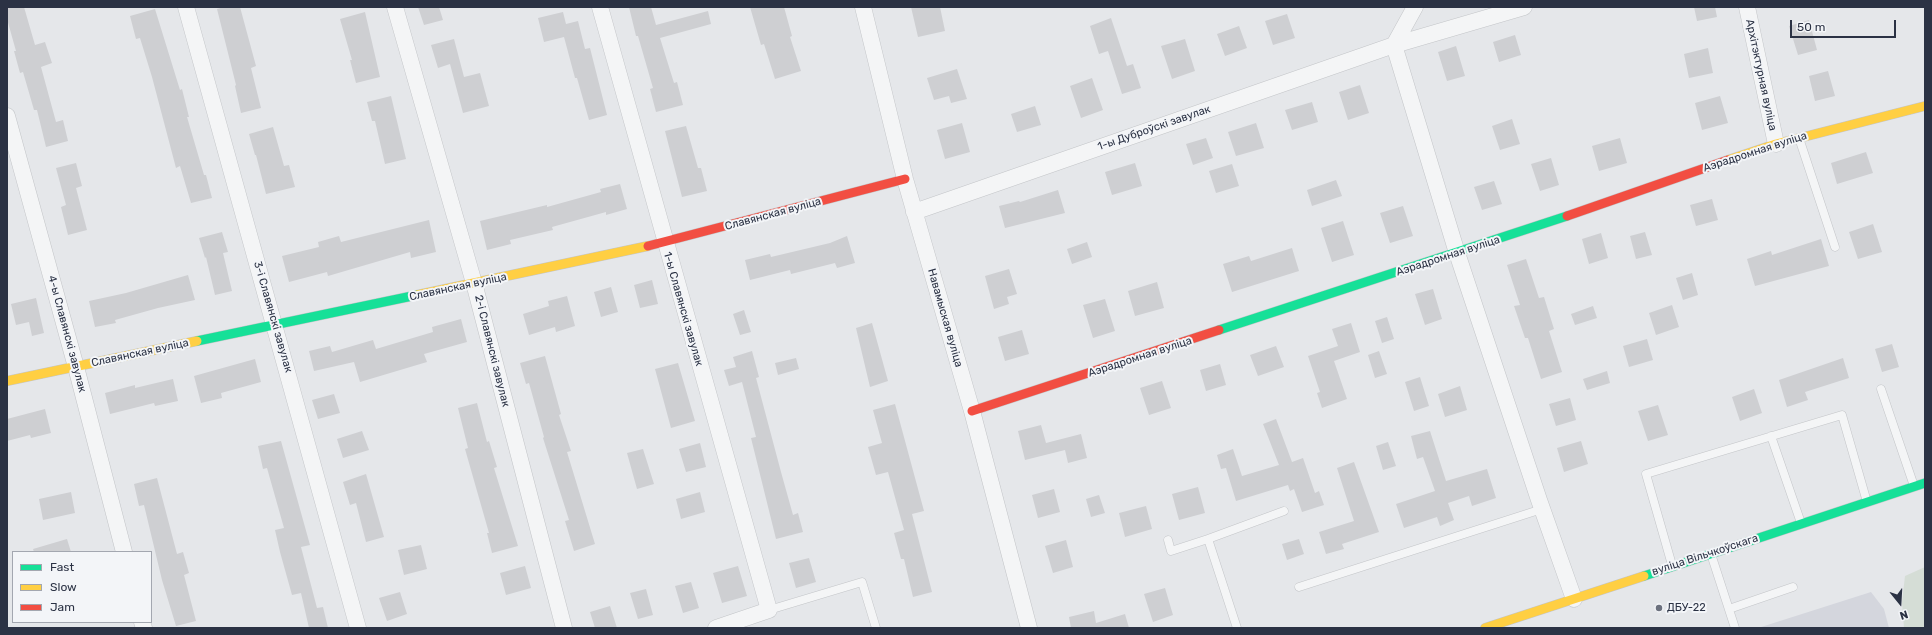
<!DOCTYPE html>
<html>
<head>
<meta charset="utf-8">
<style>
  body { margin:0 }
  #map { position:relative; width:1932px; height:635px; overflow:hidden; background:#e5e7ea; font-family:Rubik,sans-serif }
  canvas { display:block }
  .frame { position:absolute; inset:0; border:8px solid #2b3244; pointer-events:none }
  .legend { position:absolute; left:12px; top:551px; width:140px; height:72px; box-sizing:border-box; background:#f3f5f8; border:1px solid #a3a7b0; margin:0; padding:5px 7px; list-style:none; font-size:12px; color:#2b3244 }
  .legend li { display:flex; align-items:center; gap:8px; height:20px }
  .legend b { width:20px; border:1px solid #a3a7b0 }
  .north { position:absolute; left:1880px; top:583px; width:40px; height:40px; -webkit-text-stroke:3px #f3f5f8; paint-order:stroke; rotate:162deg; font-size:11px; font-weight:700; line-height:16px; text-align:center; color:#2b3244 }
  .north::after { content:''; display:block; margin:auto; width:14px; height:18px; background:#2b3244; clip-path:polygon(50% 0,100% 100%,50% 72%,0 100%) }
  .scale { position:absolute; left:1790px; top:20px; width:106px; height:18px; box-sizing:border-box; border:2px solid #2b3244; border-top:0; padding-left:5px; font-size:12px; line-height:14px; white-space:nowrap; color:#2b3244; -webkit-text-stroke:3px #f3f5f8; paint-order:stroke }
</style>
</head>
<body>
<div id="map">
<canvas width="1932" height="635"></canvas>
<div class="frame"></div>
<ul class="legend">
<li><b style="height:5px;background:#16e098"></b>Fast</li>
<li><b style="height:5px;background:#ffcf43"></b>Slow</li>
<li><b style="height:5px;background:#f24e42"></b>Jam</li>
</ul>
<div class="north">N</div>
<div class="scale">50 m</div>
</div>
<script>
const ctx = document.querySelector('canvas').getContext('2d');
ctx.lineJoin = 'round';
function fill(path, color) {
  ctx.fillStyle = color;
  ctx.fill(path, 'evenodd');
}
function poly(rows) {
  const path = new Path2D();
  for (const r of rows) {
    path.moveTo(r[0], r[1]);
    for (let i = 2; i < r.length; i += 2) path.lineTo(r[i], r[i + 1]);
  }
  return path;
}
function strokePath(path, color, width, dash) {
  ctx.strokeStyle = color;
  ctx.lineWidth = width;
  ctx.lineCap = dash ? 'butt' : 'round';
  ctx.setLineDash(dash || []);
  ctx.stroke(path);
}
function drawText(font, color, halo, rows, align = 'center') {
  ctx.font = font + ' Rubik,sans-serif';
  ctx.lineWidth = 4;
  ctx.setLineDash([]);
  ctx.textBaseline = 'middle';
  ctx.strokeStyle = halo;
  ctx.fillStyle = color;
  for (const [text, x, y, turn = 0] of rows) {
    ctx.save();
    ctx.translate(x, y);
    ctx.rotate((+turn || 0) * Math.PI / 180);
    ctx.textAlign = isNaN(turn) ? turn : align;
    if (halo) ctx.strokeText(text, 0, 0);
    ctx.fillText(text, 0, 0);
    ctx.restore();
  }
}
fill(poly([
  [1871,592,1884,609,1889,628,1758,628]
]), '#d4d6dd');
fill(poly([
  [1925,567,1925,628,1904,628,1902,602,1905,576]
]), '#d5ddd6');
fill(poly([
  [7,7,24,7,35,45,45,42,52,63,41,67,56,122,63,120,68,141,46,147,37,110,34,110,23,72,20,73,14,51,16,51,7,19],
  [224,7,240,7,256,66,251,68,261,108,241,113,235,86,236,85,217,9],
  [418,7,439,7,443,20,424,25],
  [629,7,651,7,656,25,708,11,711,24,660,38,674,83,677,82,683,105,656,112,650,89,653,88,638,36,636,36],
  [750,7,784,7,792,36,790,37,801,71,775,79,764,44,761,45],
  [911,7,940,7,945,31,918,37],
  [1694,7,1715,7,1717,17,1697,21],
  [155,9,180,90,182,89,189,117,187,117,204,175,206,175,212,198,191,203,180,166,176,168,152,77,140,38,136,39,130,16],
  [365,12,380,77,356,83,350,60,352,60,340,19],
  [563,12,566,24,578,21,585,49,590,48,607,115,589,120,577,78,575,78,564,37,544,42,538,18],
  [1287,14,1295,38,1273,45,1265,21],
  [1111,18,1127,66,1133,64,1141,88,1122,94,1108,51,1099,54,1090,26],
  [1809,20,1817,50,1798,55,1789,26],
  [1239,26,1247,48,1225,56,1217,34],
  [1515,35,1521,55,1499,62,1493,42],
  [454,39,464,77,480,73,489,106,463,113,450,64,438,68,431,45],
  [1185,39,1195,71,1172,79,1161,46],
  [1456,46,1465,76,1447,81,1438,52],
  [1708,48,1713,73,1689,78,1684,54],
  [957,69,967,99,951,103,949,96,934,100,927,78],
  [1828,71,1835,96,1815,101,1809,76],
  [1092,78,1103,110,1081,118,1070,86],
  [1360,85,1369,113,1348,120,1339,92],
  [391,96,406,159,385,164,375,121,372,121,367,102],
  [1720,96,1728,123,1702,130,1695,103],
  [1312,102,1318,122,1292,130,1285,110],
  [1035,106,1041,125,1017,132,1011,114],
  [1512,119,1520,144,1500,150,1492,126],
  [962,123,970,152,945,159,937,130],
  [1256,123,1264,148,1236,156,1228,132],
  [686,126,698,168,701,168,707,191,682,197,665,131],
  [273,127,284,166,289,165,295,187,266,194,256,155,255,155,249,134],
  [1206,138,1213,158,1193,165,1186,144],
  [1620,138,1627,163,1599,171,1592,146],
  [1866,152,1873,173,1837,184,1831,163],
  [1551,158,1559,185,1540,191,1531,164],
  [76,163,82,186,76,188,87,230,68,235,61,207,66,205,56,168],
  [1135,163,1142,186,1112,195,1105,172],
  [1232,164,1239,186,1216,193,1209,171],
  [1336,180,1342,196,1312,206,1307,190],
  [1494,181,1502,204,1482,210,1474,187],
  [620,184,627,209,606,215,606,212,552,227,553,230,510,240,511,244,487,250,480,221,547,205,547,207,601,192,600,189],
  [1058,190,1065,213,1005,228,999,206,1019,201,1020,202],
  [1712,199,1718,220,1696,226,1690,205],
  [1403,206,1413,236,1390,243,1380,213],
  [429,220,436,252,411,258,410,252,328,276,327,272,289,282,282,256,319,247,318,242,339,236,341,242],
  [1343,221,1354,255,1332,262,1321,228],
  [1873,224,1882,252,1858,259,1849,232],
  [222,232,228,252,223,253,232,291,215,295,206,257,205,258,199,238],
  [1645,232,1652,255,1636,259,1630,236],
  [1601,233,1608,258,1589,264,1582,239],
  [847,236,855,263,837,268,835,263,791,274,790,270,750,280,745,260,770,254,771,257,830,243],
  [1821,239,1829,266,1755,286,1747,259,1771,251,1772,255],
  [1087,242,1092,257,1072,264,1067,249],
  [1292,248,1299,271,1232,292,1223,264,1249,256,1251,261],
  [1526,259,1539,298,1544,297,1554,329,1549,331,1562,372,1541,379,1528,338,1525,338,1514,306,1520,305,1507,265],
  [1009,269,1017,294,1007,297,1009,304,994,309,985,276],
  [1692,273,1698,295,1683,300,1676,278],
  [188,275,195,300,158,308,115,320,116,323,95,327,89,301,126,293],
  [652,280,658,304,640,308,634,285],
  [1157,282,1164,308,1135,316,1128,291],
  [611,287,618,312,601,317,594,292],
  [1433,289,1442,319,1425,325,1415,294],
  [567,296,575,326,556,332,555,327,529,335,523,314,549,306,548,301],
  [36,298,44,333,32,336,29,322,16,325,11,304],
  [1105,299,1115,331,1093,338,1083,305],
  [1672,305,1679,327,1656,335,1649,313],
  [1593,306,1597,318,1575,325,1571,314],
  [744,310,751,332,740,335,733,314],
  [1387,317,1394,339,1382,343,1375,321],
  [461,319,467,342,424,354,427,362,360,382,354,362,314,371,309,351,330,346,332,352,373,340,376,349,433,332,432,327],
  [872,323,888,381,870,387,856,328],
  [1351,323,1360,352,1334,361,1347,399,1322,408,1317,393,1320,392,1308,356,1338,346,1332,329],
  [1022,330,1029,354,1005,361,998,337],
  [1647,339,1653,360,1629,367,1623,346],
  [1892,344,1899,367,1882,372,1875,349],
  [1276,346,1284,367,1258,376,1250,355],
  [752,351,759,377,756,378,781,472,793,515,798,513,803,532,776,539,751,438,756,437,742,382,729,386,724,370,736,367,733,357],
  [1379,351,1387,374,1375,378,1368,355],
  [545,356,561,414,559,415,571,451,567,452,595,544,574,551,565,521,569,520,543,438,544,437,529,383,526,384,520,363],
  [796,358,799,369,778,375,775,363],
  [1843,358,1849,378,1805,392,1808,400,1787,407,1779,380],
  [255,359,261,382,221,393,222,398,201,403,194,376],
  [678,363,695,421,671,428,655,369],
  [1220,364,1226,385,1206,391,1200,370],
  [1607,371,1610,383,1587,390,1583,379],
  [1420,377,1429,406,1414,411,1405,382],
  [173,379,178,401,155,406,154,403,110,414,105,393,135,385,135,388],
  [1162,381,1171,408,1149,415,1140,388],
  [1460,386,1467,410,1445,417,1438,394],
  [1754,389,1762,413,1740,421,1732,397],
  [334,394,340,413,318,419,312,400],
  [1570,398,1576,420,1556,426,1549,404],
  [477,403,487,442,489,441,497,467,494,468,518,546,492,553,487,533,489,533,465,449,468,448,458,408],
  [895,404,924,511,912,514,932,592,913,597,904,559,901,559,894,533,904,530,888,472,876,475,868,447,882,443,873,410],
  [1658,405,1668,435,1648,441,1638,411],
  [45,409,51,433,31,438,30,435,7,441,7,419],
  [1276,419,1292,462,1303,458,1315,493,1319,491,1324,505,1302,512,1294,489,1290,491,1288,485,1236,501,1226,468,1221,469,1217,455,1233,449,1242,476,1279,465,1263,424],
  [1041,425,1046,443,1081,434,1087,458,1068,463,1065,450,1025,460,1018,431],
  [362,431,369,450,343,458,337,439],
  [1430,431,1446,481,1487,469,1496,498,1472,506,1469,496,1448,503,1454,520,1440,526,1437,517,1404,528,1396,504,1435,491,1423,457,1417,459,1411,436],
  [281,441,310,545,301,547,317,608,323,607,328,628,309,628,301,593,292,595,280,552,275,530,284,528,267,468,263,469,258,446],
  [1581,441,1588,464,1564,472,1557,448],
  [1388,442,1396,466,1383,470,1376,446],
  [700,443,706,467,686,472,679,449],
  [643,449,654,484,637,489,627,453],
  [1354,462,1379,532,1342,544,1344,549,1326,554,1319,532,1354,521,1337,468],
  [366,474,384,537,366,542,356,503,350,505,343,482],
  [157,478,177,554,183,552,189,573,184,575,196,621,176,626,162,580,144,505,139,506,134,484],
  [1198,487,1205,513,1179,520,1172,494],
  [1054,489,1060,512,1038,518,1032,495],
  [71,492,75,513,43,520,39,499],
  [700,492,705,512,681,519,676,499],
  [1099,495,1105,513,1091,517,1086,499],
  [1146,506,1152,529,1125,537,1119,513],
  [67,539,71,552,34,552,33,549],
  [1299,539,1304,554,1287,560,1282,544],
  [1066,540,1073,567,1053,573,1045,546],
  [421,545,427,569,404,575,398,550],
  [809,558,816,582,796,588,789,563],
  [525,566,531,588,506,595,500,573],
  [738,566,747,596,722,603,713,573],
  [691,582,699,608,683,613,675,586],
  [1165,588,1173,615,1153,622,1144,594],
  [646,589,653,615,638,619,630,593],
  [400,592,407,614,387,621,379,598],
  [610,606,617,628,595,628,590,612],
  [1094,611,1096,623,1125,614,1129,628,1071,628,1069,617]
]), '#cecfd2');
const lane = poly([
  [1799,138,1835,247],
  [1881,389,1914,486],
  [1771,436,1801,523],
  [1168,540,1171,551,1208,539],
  [1711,554,1735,628],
  [1672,565,1646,474,1842,415,1867,502],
  [1299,587,1542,509],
  [1729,609,1793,587],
  [769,610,862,582,876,628],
  [1237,628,1208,539,1284,511]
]);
const street = poly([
  [186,7,358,628],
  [395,7,474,283,564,628],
  [600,7,769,610,716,628],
  [863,7,905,179,972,411,1029,628],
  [1415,7,1394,45,1457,253,1539,500,1574,599],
  [1747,7,1776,144],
  [7,116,76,367,124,552],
  [914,212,1394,45,1524,7],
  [142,622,144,628]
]);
const fast = poly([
  [1219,330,1567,216],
  [197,341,417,295],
  [1644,576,1925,483]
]);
const slow = poly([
  [1728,160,1776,144,1925,106],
  [417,295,648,246],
  [7,381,197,341],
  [1485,628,1644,576]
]);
const jam = poly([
  [1567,216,1728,160],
  [648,246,905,179],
  [972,411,1219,330]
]);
strokePath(lane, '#c3c5c8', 9);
strokePath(street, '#c3c5c8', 17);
strokePath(fast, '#c3c5c8', 10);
strokePath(slow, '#c3c5c8', 10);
strokePath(jam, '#c3c5c8', 10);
strokePath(lane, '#f4f5f6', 8);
strokePath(street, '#f4f5f6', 16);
strokePath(fast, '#16e098', 9);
strokePath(slow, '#ffcf43', 9);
strokePath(jam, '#f24e42', 9);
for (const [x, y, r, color] of [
  [1659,608,4,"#6c717e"]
]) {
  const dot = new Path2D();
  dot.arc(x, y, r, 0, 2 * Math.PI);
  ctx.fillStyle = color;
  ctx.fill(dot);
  strokePath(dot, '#f3f5f8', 1.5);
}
drawText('11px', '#2b3244', '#f3f5f8', [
  ["Архітэктурная вуліца",1761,75,78],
  ["1-ы Дуброўскі завулак",1154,128,-19],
  ["Аэрадромная вуліца",1755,152,-18],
  ["Славянская вуліца",773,214,-15],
  ["Аэрадромная вуліца",1448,256,-18],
  ["Славянская вуліца",458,287,-12],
  ["1-ы Славянскі завулак",683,309,74],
  ["3-і Славянскі завулак",273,317,74],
  ["Навамыская вуліца",945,318,74],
  ["4-ы Славянскі завулак",67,334,75],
  ["2-і Славянскі завулак",492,351,76],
  ["Славянская вуліца",140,353,-12],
  ["Аэрадромная вуліца",1140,357,-18],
  ["вуліца Вільчкоўскага",1705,555,-18]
]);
drawText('11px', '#2b3244', '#f3f5f8', [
  ["ДБУ-22",1667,608]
], 'left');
</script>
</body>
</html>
